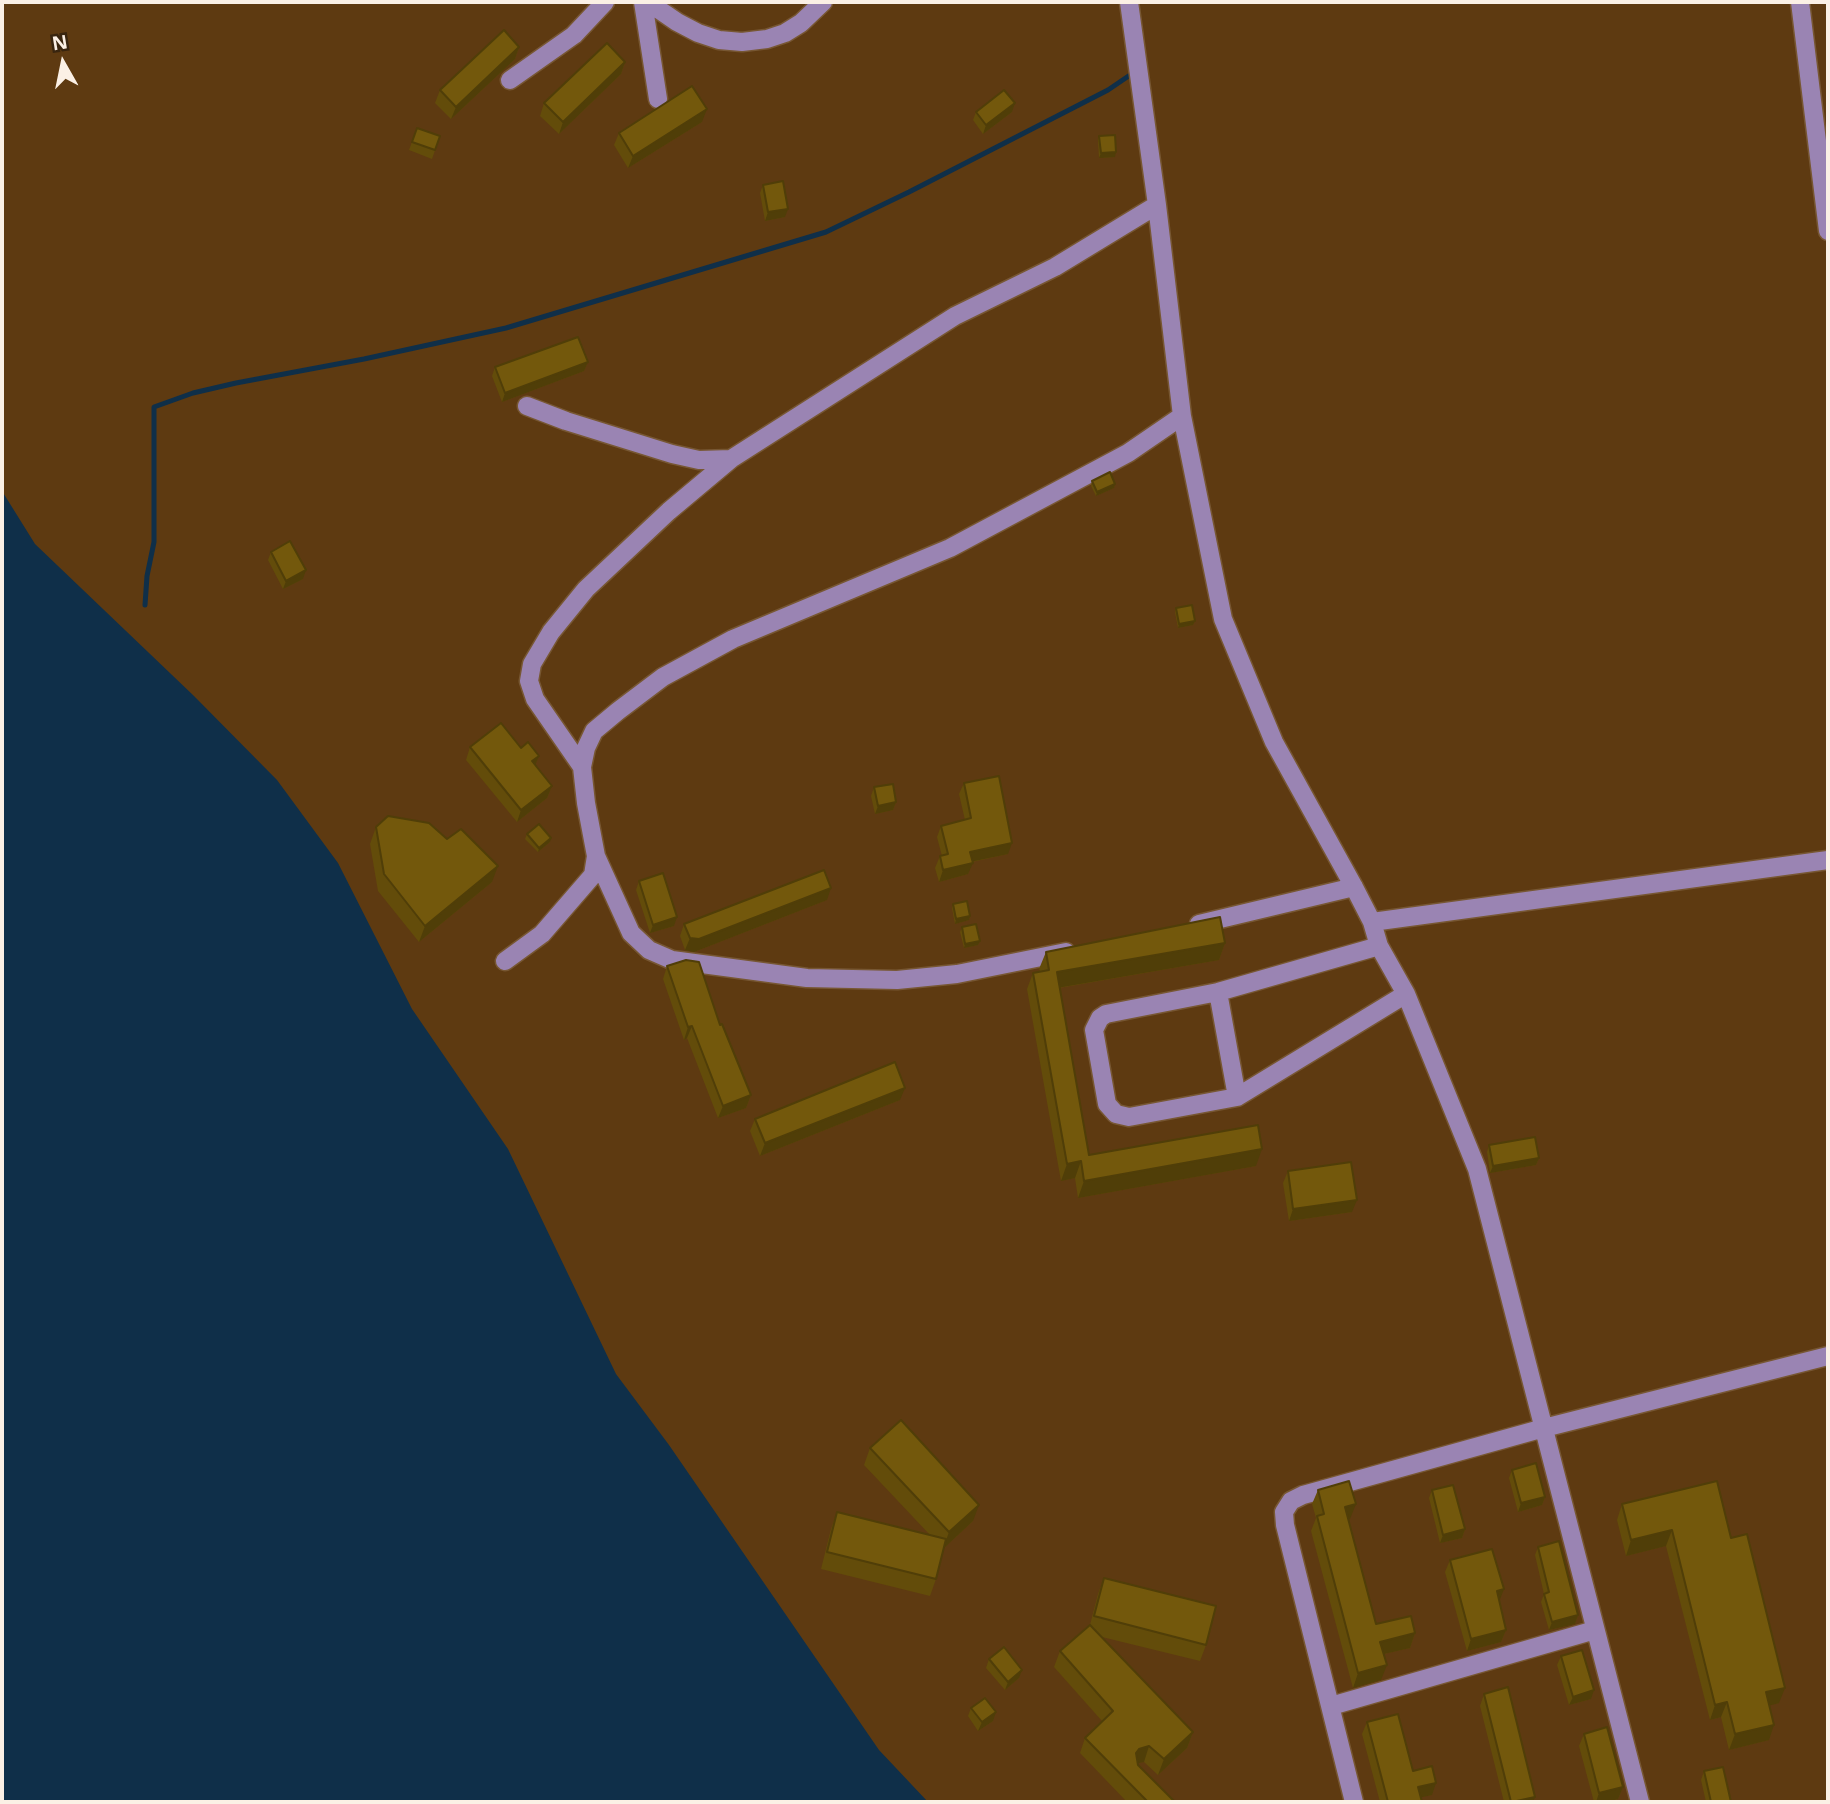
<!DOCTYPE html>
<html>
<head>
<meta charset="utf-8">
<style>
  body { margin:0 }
  #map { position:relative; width:1830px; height:1804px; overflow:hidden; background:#5e3a11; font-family:"Noto Sans",sans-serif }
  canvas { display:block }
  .frame { position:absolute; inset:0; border:4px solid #fbf0e5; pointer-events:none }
  .north { position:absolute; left:28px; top:28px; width:70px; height:70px; -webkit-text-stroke:5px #39250f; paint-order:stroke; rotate:351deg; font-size:19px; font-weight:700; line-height:28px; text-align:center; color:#fbf0e5 }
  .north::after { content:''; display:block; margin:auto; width:24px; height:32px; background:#fbf0e5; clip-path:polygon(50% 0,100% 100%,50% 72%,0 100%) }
</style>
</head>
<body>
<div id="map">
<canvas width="1830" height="1804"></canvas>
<div class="frame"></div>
<div class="north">N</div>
</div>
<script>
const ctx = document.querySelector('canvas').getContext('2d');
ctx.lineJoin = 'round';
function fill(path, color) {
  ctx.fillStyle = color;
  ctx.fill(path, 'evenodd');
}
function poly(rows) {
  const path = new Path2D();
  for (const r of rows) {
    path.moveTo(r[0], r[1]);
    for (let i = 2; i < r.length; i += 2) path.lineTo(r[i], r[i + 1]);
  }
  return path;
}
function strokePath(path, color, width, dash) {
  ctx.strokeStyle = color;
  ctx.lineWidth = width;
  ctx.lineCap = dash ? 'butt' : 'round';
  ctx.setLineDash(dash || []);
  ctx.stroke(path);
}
fill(poly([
  [2,491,35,544,194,696,277,780,338,863,412,1009,508,1149,616,1374,669,1445,879,1750,928,1802,2,1802]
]), '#0f2f49');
strokePath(poly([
  [145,605,147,576,154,542,154,407,193,393,236,383,364,359,506,328,826,232,909,192,1108,90,1133,73]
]), '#0f2f49', 5);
const minor = poly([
  [643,2,658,99],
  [648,2,677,22,698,33,719,40,742,42,767,39,785,33,801,23,823,2],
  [1129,2,1157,205,1182,416,1223,619,1274,742,1354,887,1372,922,1379,946,1406,994,1477,1169,1640,1802],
  [1800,2,1828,231],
  [510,80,574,35,605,2],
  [527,406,566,421,672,454,699,460,731,459],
  [582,767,535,699,529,681,532,664,551,632,586,589,669,511,731,459,955,316,1055,267,1157,205],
  [596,856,631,933,649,950,672,960,807,978,897,980,957,974,1066,952],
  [1372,922,1828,860],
  [1199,924,1354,887],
  [1379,946,1218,992,1106,1014,1100,1018,1094,1030,1107,1104,1116,1114,1129,1117,1237,1097,1406,994],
  [505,961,542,934,593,875,596,856,586,803,582,767,586,748,594,731,618,711,663,677,733,639,950,548,1128,453,1182,416],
  [1218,992,1237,1097],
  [1331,1706,1595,1630],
  [1354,1802,1285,1525,1284,1512,1291,1501,1303,1495,1544,1428,1828,1356]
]);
strokePath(minor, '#775733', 21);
strokePath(minor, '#9a84b3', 18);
fill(poly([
  [519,47,515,59,451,119,435,103,440,90],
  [625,62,621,74,559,134,540,116,544,103],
  [976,112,1012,112,983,134,973,120],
  [702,122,628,168,614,145,619,133],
  [417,128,440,136,432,159,409,150],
  [1099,136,1115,157,1099,158,1098,140],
  [763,185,785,217,765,221,760,193],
  [588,362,584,371,502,402,492,376,495,367],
  [1092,481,1115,484,1114,488,1096,496,1091,486],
  [271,552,303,579,283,589,268,560],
  [1176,608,1195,621,1193,625,1178,628,1175,612],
  [470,747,521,748,539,756,535,765,552,786,547,798,517,822,466,760],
  [964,783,1008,854,972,862,968,874,939,882,935,868,940,856,942,856,937,837,941,826,965,820,959,794],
  [874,787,896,802,893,810,875,814,871,796],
  [376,827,492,882,419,942,378,891,370,844],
  [527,834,550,842,538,852,525,839],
  [639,881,674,926,650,933,636,890],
  [827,900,694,952,685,950,680,936,684,924],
  [953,904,970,916,969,920,955,924,952,908],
  [962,927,980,941,978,945,964,948,960,932],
  [1225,943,1219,960,1059,988,1089,1155,1256,1166,1078,1198,1075,1178,1061,1181,1027,989,1033,973,1040,971,1039,969,1046,952],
  [667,966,720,1025,751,1095,746,1108,718,1118,687,1038,684,1040,663,979],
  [900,1100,760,1156,750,1131,755,1119],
  [1489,1145,1539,1158,1536,1165,1490,1173,1487,1152],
  [1288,1171,1352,1212,1289,1221,1283,1183],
  [870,1448,973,1521,944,1548,936,1579,930,1596,821,1569,831,1529,837,1512,930,1535,864,1465],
  [1512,1470,1545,1497,1542,1505,1518,1512,1509,1478],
  [1318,1490,1350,1519,1348,1520,1376,1624,1415,1633,1410,1648,1384,1654,1381,1680,1353,1688,1311,1531,1316,1518,1312,1504],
  [1432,1490,1465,1529,1462,1538,1440,1543,1429,1498],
  [1622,1504,1731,1538,1779,1703,1769,1705,1769,1740,1729,1750,1721,1717,1710,1720,1666,1546,1626,1556,1617,1520],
  [1538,1547,1578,1615,1575,1624,1549,1630,1541,1602,1544,1594,1535,1555],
  [1450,1560,1499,1601,1506,1630,1501,1642,1467,1651,1445,1572],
  [1104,1578,1206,1645,1200,1661,1102,1637,1193,1732,1187,1748,1158,1775,1144,1762,1138,1763,1138,1765,1175,1802,1127,1802,1080,1753,1085,1738,1102,1721,1054,1667,1060,1651,1090,1625,1098,1594],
  [1561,1656,1591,1699,1569,1705,1557,1665],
  [989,1659,1019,1678,1005,1690,986,1668],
  [1484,1694,1533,1802,1504,1802,1480,1706],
  [971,1708,993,1721,978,1731,968,1716],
  [1367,1722,1413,1771,1432,1795,1420,1797,1422,1802,1380,1802,1362,1734],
  [1584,1734,1623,1787,1618,1799,1607,1802,1594,1802,1579,1746],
  [1704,1771,1731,1802,1706,1802,1701,1780]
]), '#634c0a');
fill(poly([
  [519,47,515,59,451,119,456,107],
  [625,62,621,74,559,134,563,122],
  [1015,103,1012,112,983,134,986,125],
  [707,109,702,122,628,168,633,156],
  [1116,152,1115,157,1099,158,1101,153],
  [788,209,785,217,765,221,768,212],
  [588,362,584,371,502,402,505,393],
  [1115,484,1114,488,1096,496,1097,492],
  [306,570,303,579,283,589,286,581],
  [1195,621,1193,625,1178,628,1179,624],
  [539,756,534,768,532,761],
  [552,786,547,798,517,822,521,810],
  [896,802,893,810,875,814,878,806],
  [551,838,550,842,538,852,539,848],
  [1012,843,1008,854,965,863,970,852],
  [973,863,968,874,939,882,943,870],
  [498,866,492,882,419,942,425,926],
  [831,888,827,900,694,952,685,950,690,938],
  [970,916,969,920,955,924,956,919],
  [677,917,674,926,650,933,653,925],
  [980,941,978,945,964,948,965,944],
  [1225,943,1219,960,1051,989,1057,972],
  [692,1026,687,1038,684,1040,688,1027],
  [905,1088,900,1100,760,1156,765,1143],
  [751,1095,746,1108,718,1118,723,1106],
  [1262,1149,1256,1166,1078,1198,1084,1181],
  [1539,1158,1536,1165,1490,1173,1493,1166],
  [1081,1161,1075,1178,1061,1181,1067,1164],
  [1357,1200,1352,1212,1289,1221,1293,1209],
  [1545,1497,1542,1505,1518,1512,1521,1503],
  [1356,1504,1350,1519,1340,1522,1345,1507],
  [979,1505,973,1521,943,1549,949,1532],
  [1465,1529,1462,1538,1440,1543,1443,1535],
  [1672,1530,1666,1546,1626,1556,1631,1540],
  [1504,1589,1499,1602,1497,1591],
  [1578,1615,1575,1624,1549,1630,1552,1622],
  [1506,1630,1501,1642,1467,1651,1471,1639],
  [1415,1633,1410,1648,1375,1656,1380,1642],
  [1387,1665,1381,1680,1353,1688,1358,1673],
  [1022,1670,1019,1678,1005,1690,1008,1682],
  [1785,1688,1779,1703,1760,1708,1766,1692],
  [1594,1690,1591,1699,1569,1705,1573,1697],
  [1727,1702,1721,1717,1710,1720,1715,1705],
  [996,1712,993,1721,978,1731,982,1722],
  [1774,1725,1769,1740,1729,1750,1735,1734],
  [1193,1732,1187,1748,1158,1775,1164,1759],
  [1149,1746,1144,1762,1134,1764,1136,1753,1139,1749],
  [1436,1783,1432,1795,1413,1799,1418,1787],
  [1623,1787,1618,1799,1607,1802,1596,1802,1599,1793],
  [1535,1797,1533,1802,1512,1802]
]), '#503e08');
const building = poly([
  [504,30,519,47,456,107,440,90,504,30],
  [607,43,625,62,563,122,544,103,607,43],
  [692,86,707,109,633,156,619,133,692,86],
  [1004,90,1015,103,986,125,976,112,1004,90],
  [417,128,440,136,435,150,412,142,417,128],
  [1115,135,1116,152,1101,153,1099,136,1115,135],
  [783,181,788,209,768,212,763,185,783,181],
  [578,337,588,362,505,393,495,367,578,337],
  [1110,472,1115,484,1097,492,1092,481,1110,472],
  [290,541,306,570,286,581,271,552,290,541],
  [1192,605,1195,621,1179,624,1176,608,1192,605],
  [501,723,521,748,528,742,539,756,532,761,552,786,521,810,470,747,501,723],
  [999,776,1012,843,970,852,973,863,943,870,940,856,948,854,941,826,971,818,964,783,999,776],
  [893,784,896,802,878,806,874,787,893,784],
  [388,816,429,823,447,839,461,829,498,866,425,926,384,874,376,827,388,816],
  [539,824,551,838,539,848,527,834,539,824],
  [824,870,831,888,699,939,690,938,684,924,824,870],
  [663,873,677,917,653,925,639,881,663,873],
  [967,901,970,916,956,919,953,904,967,901],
  [1220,917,1225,943,1057,972,1089,1155,1258,1125,1262,1149,1084,1181,1081,1161,1067,1164,1033,973,1049,970,1046,952,1220,917],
  [976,924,980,941,965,944,962,927,976,924],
  [686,960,699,962,720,1025,722,1024,751,1095,723,1106,692,1026,688,1027,667,966,686,960],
  [895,1062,905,1088,765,1143,755,1119,895,1062],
  [1535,1137,1539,1158,1493,1166,1489,1145,1535,1137],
  [1351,1162,1357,1200,1293,1209,1288,1171,1351,1162],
  [901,1420,979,1505,949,1532,870,1448,901,1420],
  [1536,1463,1545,1497,1521,1503,1512,1470,1536,1463],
  [1349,1481,1356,1504,1345,1507,1376,1624,1411,1616,1415,1633,1380,1642,1387,1665,1358,1673,1317,1516,1324,1514,1318,1490,1349,1481],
  [1717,1481,1731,1538,1747,1534,1785,1688,1766,1692,1774,1725,1735,1734,1727,1702,1715,1705,1672,1530,1631,1540,1622,1504,1717,1481],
  [1453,1485,1465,1529,1443,1535,1432,1490,1453,1485],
  [837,1512,946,1539,936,1579,827,1552,837,1512],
  [1559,1541,1578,1615,1552,1622,1544,1594,1549,1592,1538,1547,1559,1541],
  [1492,1549,1504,1589,1497,1591,1506,1630,1471,1639,1450,1560,1492,1549],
  [1104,1578,1216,1606,1206,1645,1094,1616,1104,1578],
  [1090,1625,1193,1732,1164,1759,1149,1746,1139,1749,1136,1753,1138,1765,1175,1802,1148,1802,1085,1738,1113,1711,1060,1651,1090,1625],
  [1004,1647,1022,1670,1008,1682,989,1659,1004,1647],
  [1582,1650,1594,1690,1573,1697,1561,1656,1582,1650],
  [1508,1687,1535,1797,1512,1802,1511,1802,1484,1694,1508,1687],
  [985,1698,996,1712,982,1722,971,1708,985,1698],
  [1398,1714,1413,1771,1432,1766,1436,1783,1418,1787,1422,1802,1388,1802,1367,1722,1398,1714],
  [1607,1727,1623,1787,1599,1793,1584,1734,1607,1727],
  [1723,1767,1731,1802,1711,1802,1704,1771,1723,1767]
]);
fill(building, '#73580c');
strokePath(building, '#503e08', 2);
</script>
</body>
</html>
